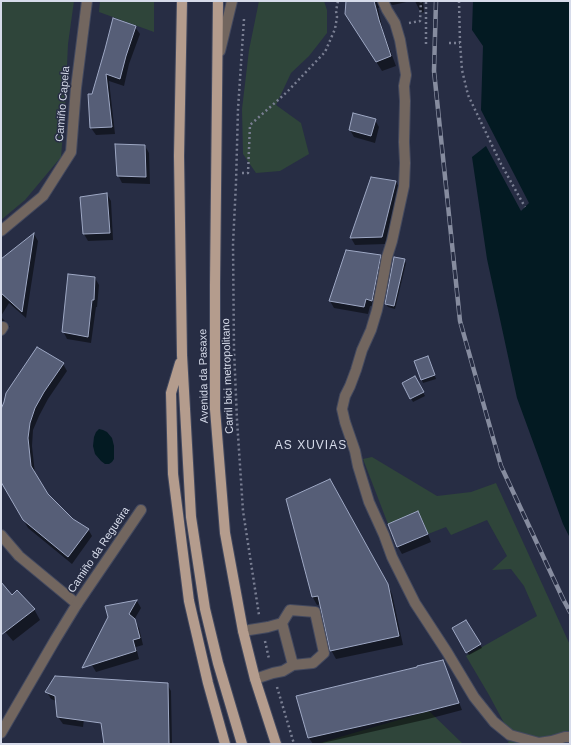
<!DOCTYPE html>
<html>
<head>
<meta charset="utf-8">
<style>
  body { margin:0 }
  #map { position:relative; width:571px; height:745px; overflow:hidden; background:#272d44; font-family:Arial,sans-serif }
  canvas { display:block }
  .frame { position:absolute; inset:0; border:2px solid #d6dbea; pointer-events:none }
</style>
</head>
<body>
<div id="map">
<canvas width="571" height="745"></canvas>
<div class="frame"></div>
</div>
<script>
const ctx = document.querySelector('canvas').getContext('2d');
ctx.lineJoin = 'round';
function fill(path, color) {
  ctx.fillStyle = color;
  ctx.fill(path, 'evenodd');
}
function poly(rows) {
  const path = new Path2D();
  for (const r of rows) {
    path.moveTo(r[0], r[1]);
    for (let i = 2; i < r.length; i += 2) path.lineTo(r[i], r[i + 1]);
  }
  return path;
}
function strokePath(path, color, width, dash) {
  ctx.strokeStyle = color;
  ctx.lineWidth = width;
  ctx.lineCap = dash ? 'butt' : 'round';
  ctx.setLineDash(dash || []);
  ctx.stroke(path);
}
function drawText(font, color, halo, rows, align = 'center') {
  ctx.font = font + ' Arial,sans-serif';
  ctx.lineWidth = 3;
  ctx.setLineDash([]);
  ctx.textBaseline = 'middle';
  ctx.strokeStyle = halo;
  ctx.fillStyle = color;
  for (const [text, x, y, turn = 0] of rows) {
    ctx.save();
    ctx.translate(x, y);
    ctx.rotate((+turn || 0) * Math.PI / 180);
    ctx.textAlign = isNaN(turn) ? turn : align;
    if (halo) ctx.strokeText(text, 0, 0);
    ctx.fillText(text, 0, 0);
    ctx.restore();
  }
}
fill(poly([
  [1,1,74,1,68,44,65,108,61,157,25,200,1,220],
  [100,1,154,1,154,32,99,12],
  [259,1,324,1,327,10,327,33,309,56,291,73,276,105,301,123,309,154,280,171,256,173,243,154,242,109,249,50],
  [372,457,437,496,471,492,496,483,570,645,570,744,508,744,510,734,489,695,466,656,537,616,524,586,511,569,492,570,507,556,487,520,451,535,446,527,428,534,418,511,388,524,363,459],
  [429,711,463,744,316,744]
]), '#2f453a');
fill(poly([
  [473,1,570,1,570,538,563,524,517,398,487,259,472,157,486,146,521,211,529,203,481,110,483,46,472,30],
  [99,429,103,430,107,432,112,438,114,446,114,459,112,462,109,464,105,464,101,461,95,454,93,446,94,437,96,432]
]), '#031a22');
fill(poly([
  [347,1,411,1,393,5,390,4,386,4,383,7,378,8,383,31,396,66,382,71,346,14],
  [415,1,423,1,424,12,421,13],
  [135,27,140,34,129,64,124,86,109,81,115,134,96,135,91,128,106,49],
  [375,120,379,127,375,143,354,137,350,130],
  [145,146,149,153,150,184,122,183,118,175],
  [371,178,396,182,400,189,386,244,355,245,351,238],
  [107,194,111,201,113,240,88,241,84,234],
  [34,234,38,241,26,318,9,303,1,316,1,260],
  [380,256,384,263,376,307,370,306,368,314,334,308,330,301],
  [404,260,406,263,395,309,388,307,386,304],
  [95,278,99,285,97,307,96,307,91,343,67,339,63,331],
  [1,317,6,322,10,327,1,326],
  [428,357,436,379,423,383,415,361],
  [63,364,67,371,48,399,39,416,33,430,32,446,35,474,47,495,72,520,88,529,92,536,72,564,28,528,1,480,1,423],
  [415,378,425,396,413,402,403,384],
  [329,480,392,594,403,645,336,659,331,650,321,604,317,605,312,596],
  [418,512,422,519,431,542,402,554,398,547,389,524],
  [1,583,12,597,34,609,40,620,13,641,1,627],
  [137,601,141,608,134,620,139,628,143,645,136,647,139,659,96,672,92,665,109,617,106,607],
  [466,621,482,648,469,655,453,629],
  [442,661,446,669,462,710,428,719,318,744,313,744,309,738,297,697],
  [167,684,171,691,172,744,105,744],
  [88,686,83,727,63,724,58,717,56,701,51,699,47,692]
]), '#0007');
const building = poly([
  [346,1,374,1,379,20,391,56,376,62,345,14,346,1],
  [113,18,136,26,126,56,120,79,106,74,112,127,90,128,88,94,92,94,105,49,113,18],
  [353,113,376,119,371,136,349,130,353,113],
  [115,144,145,145,146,177,117,176,115,144],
  [371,177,396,181,382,237,350,238,371,177],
  [107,193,110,233,83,234,80,197,107,193],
  [34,233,22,312,1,293,1,259,34,233],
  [346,250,381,255,372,301,366,299,364,307,329,301,346,250],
  [394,257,405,259,394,306,385,304,394,257],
  [68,274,95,277,94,300,92,300,88,337,62,332,68,274],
  [37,347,64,363,44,392,35,408,30,423,28,438,31,466,48,494,73,519,89,529,68,557,23,520,1,482,1,409,4,402,6,393,37,347],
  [428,356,435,375,421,380,414,361,428,356],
  [415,376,424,392,410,399,402,383,415,376],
  [330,479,388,584,399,636,330,651,318,596,312,597,286,499,330,479],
  [418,511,428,534,397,547,388,524,418,511],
  [1,582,12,595,17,590,35,609,1,635,1,582],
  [137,600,129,614,135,619,140,638,133,640,136,651,82,668,108,617,105,606,137,600],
  [466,620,481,644,466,653,452,628,466,620],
  [443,660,459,703,424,712,308,738,296,696,417,667,417,666,443,660],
  [55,676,168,683,169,744,104,744,101,723,57,717,55,696,45,692,55,676]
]);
fill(building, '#565e77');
strokePath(building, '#9ea8c4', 1);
const service = poly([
  [220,51,232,1],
  [1,330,3,327],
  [1,535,19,556,77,604],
  [282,623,290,610,315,612,324,653,313,663,293,665],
  [243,631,268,627,282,623,293,665,283,671,273,673,255,679]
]);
const minor = poly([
  [383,1,387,10,395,23,400,40,406,75,404,86,405,101,404,142,405,163,404,186,392,241,387,257,381,290,377,310,371,330,362,350,356,370,350,386,345,396,342,409,345,422,355,451,358,466,369,502,384,535,392,557,415,603,447,652,474,697,494,722,510,735,539,743,552,741,565,737,570,737],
  [1,231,43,196,71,152,76,88,87,1],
  [1,733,55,640,77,604,141,510]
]);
const primary = poly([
  [182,1,179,156,182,355,191,517,205,609,218,663,242,744],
  [218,1,215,284,215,409,225,533,243,631,255,679,276,744],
  [180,363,171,393,173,474,189,601,208,683,225,744]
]);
strokePath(service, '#43495f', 12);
strokePath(minor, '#43495f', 12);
strokePath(primary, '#43495f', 12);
strokePath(poly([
  [459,1,460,43,462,70,468,95,501,164,525,207],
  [244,19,238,109,236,183,233,244,234,350,237,420,243,511,259,615],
  [409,23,420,21,421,1],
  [449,43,460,43],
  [426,44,426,1],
  [242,173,248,173,250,125,287,92,325,52,335,29,337,17,336,11,338,1],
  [265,641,269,659],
  [277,687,294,744]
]), '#7a7f93', 2.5, [2, 3]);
strokePath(service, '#72665f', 10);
strokePath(minor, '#72665f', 10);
strokePath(primary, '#b49c8d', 10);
const rail = poly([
  [436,1,434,71,460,321,501,466,563,599,570,612]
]);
strokePath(rail, '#868c9f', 4.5);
strokePath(rail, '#272d44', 3, [9]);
drawText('11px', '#d6dbea', '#272d44', [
  ["Camiño Capela",63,104,-85],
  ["Avenida da Pasaxe",204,376,-91],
  ["Carril bici metropolitano",228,376,-92],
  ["Camiño da Regueira",99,550,-56]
]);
ctx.letterSpacing = '1px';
drawText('12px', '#d6dbea', '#272d44', [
  ["AS XUVIAS",311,446]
]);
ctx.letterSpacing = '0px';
</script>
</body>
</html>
